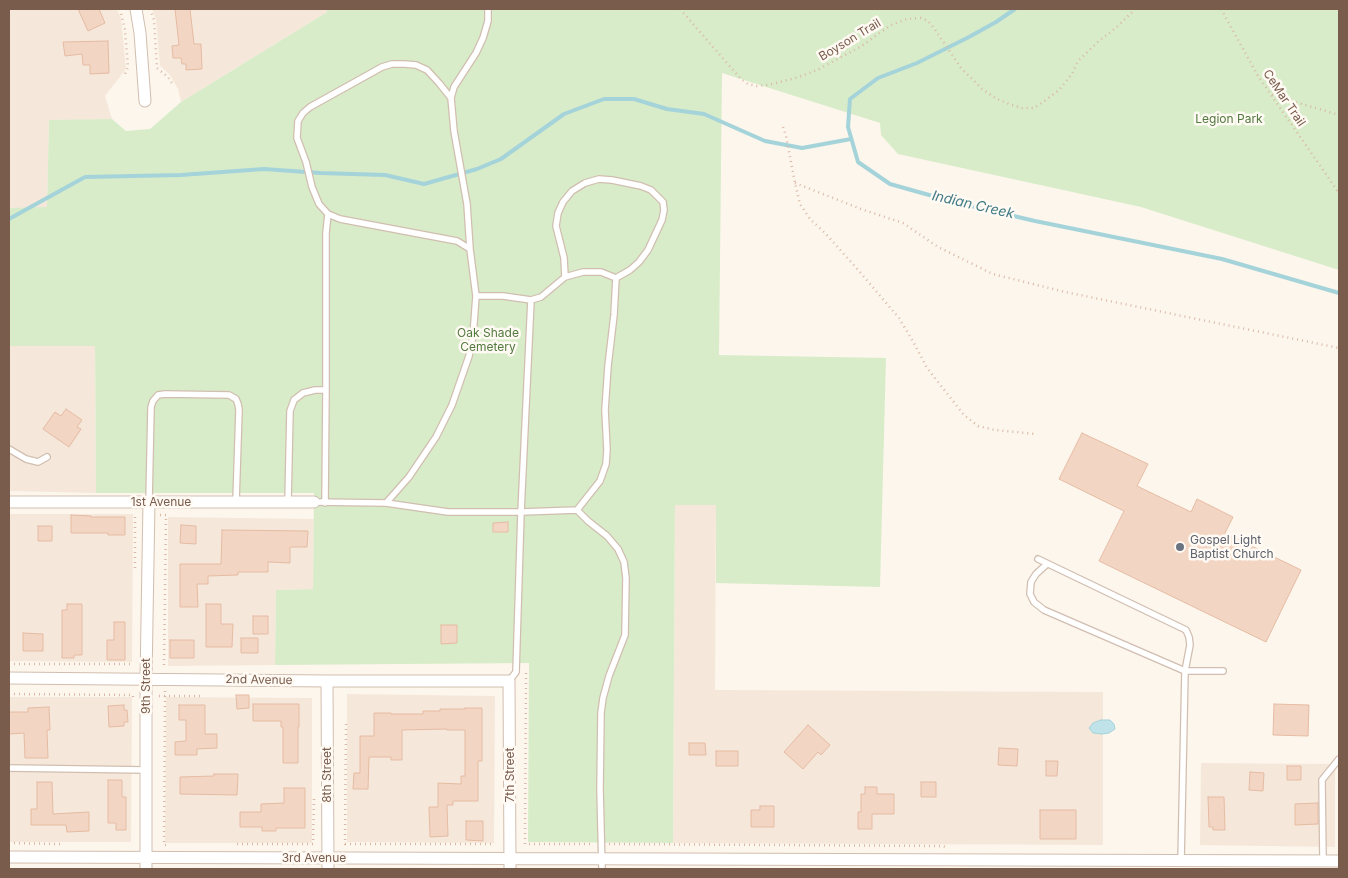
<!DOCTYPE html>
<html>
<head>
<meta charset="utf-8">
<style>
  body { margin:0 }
  #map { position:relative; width:1348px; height:878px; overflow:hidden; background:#fdf6ec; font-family:Inter,sans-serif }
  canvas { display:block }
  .frame { position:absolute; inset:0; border:10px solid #7a5c4d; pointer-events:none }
</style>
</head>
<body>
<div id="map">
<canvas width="1348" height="878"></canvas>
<div class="frame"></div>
</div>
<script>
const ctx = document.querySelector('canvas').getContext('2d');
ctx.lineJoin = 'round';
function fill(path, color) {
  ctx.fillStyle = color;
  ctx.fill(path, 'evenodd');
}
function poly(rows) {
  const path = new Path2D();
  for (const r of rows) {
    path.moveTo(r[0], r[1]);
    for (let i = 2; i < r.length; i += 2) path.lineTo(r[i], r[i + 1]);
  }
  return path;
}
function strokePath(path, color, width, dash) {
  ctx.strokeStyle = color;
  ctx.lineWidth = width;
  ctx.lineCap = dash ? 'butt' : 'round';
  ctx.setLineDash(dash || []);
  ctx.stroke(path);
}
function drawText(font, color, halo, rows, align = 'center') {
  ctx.font = font + ' Inter,sans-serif';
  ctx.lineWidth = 5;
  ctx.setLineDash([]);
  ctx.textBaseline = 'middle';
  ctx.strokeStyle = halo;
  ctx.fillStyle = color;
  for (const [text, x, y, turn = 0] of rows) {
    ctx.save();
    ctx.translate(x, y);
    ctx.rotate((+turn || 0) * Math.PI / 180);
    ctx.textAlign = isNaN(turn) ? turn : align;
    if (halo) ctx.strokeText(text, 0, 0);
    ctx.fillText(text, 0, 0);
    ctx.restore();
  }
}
fill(poly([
  [9,9,117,9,121,18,126,69,105,96,112,119,49,121,47,208,9,208],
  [152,9,327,9,327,12,181,102,178,89,170,75,160,66,156,20],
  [9,346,95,346,96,493,9,491],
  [675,505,716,505,715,690,1103,692,1103,845,673,843],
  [9,514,133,514,132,662,9,661],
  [168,517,314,519,313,589,276,590,275,665,168,666],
  [347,694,495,696,494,843,347,842],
  [9,697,132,697,131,842,9,842],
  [166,697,312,698,312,843,165,843],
  [1201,763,1335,764,1335,847,1200,845]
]), '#f5e8da');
fill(poly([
  [327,9,1339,9,1339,270,1141,207,898,154,881,135,880,123,722,73,719,355,886,358,880,587,716,583,716,505,675,505,673,843,528,842,529,663,275,665,276,590,313,589,314,493,96,493,95,346,9,346,9,208,47,207,49,120,112,119,126,131,150,129,181,102,327,12]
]), '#d8ecc9');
const water = poly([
  [1101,720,1110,720,1114,724,1115,729,1109,733,1102,734,1093,733,1089,728,1093,723,1101,720]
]);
fill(water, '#bfe3e8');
strokePath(water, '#a5d3da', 1);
strokePath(poly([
  [1015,9,996,22,969,37,917,63,878,78,850,99,848,127,858,162,890,184,954,202,1035,221,1222,259,1339,293],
  [9,219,85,177,181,175,264,169,320,173,385,175,424,184,477,169,501,159,564,114,604,99,634,99,667,109,704,114,765,141,802,148,851,139]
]), '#a5d3da', 4);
const building = poly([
  [78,9,99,9,105,23,88,31,78,9],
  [175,9,190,9,194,44,201,44,202,69,186,70,186,64,182,64,181,58,173,58,172,46,179,45,175,9],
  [108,41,109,73,90,74,90,65,83,65,82,54,65,56,63,42,108,41],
  [66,409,82,420,77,427,81,429,69,447,43,429,55,412,61,416,66,409],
  [1082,433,1148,464,1137,486,1191,512,1197,499,1233,517,1225,533,1301,570,1266,642,1099,561,1124,511,1059,479,1082,433],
  [71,515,91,516,91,517,125,517,125,535,108,535,108,533,71,533,71,515],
  [508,522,508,532,493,532,493,523,508,522],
  [181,525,196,526,196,544,180,543,181,525],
  [38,526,52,526,52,541,38,541,38,526],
  [222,530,308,531,307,547,290,547,290,563,268,562,268,572,238,572,238,575,208,576,208,584,197,584,198,607,180,607,180,564,221,564,222,530],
  [67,604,82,604,82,655,74,655,74,658,62,658,62,610,67,610,67,604],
  [206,604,221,604,221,624,233,624,232,647,206,647,206,604],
  [253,616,268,616,268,634,253,634,253,616],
  [114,622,125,622,125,660,107,660,107,640,114,640,114,622],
  [441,625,457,625,457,643,441,644,441,625],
  [23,633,43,634,43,651,23,651,23,633],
  [241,638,258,638,258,653,241,653,241,638],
  [170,640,194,640,194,658,170,658,170,640],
  [236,695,249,695,249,708,237,709,236,695],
  [253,704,299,704,299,727,298,727,298,763,283,763,283,727,281,727,281,721,253,721,253,704],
  [1274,704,1309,705,1308,736,1273,735,1274,704],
  [124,705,124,710,127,710,128,722,124,722,124,726,109,727,108,706,124,705],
  [179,705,205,705,205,734,217,734,217,748,197,749,197,755,175,755,175,742,186,741,186,720,179,720,179,705],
  [49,707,50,730,47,730,48,758,25,758,24,733,9,734,9,712,28,712,28,708,49,707],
  [465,708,482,708,482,761,478,761,478,801,453,801,453,805,447,805,448,836,430,837,429,807,438,807,438,783,461,784,461,776,465,776,465,730,447,730,447,729,402,730,402,760,391,760,391,757,369,757,368,789,353,789,354,773,360,773,360,736,374,736,374,713,391,713,391,714,423,714,423,711,440,711,440,709,465,709,465,708],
  [808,725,830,745,821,755,818,752,803,769,784,752,808,725],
  [689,743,705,743,706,755,689,755,689,743],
  [999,748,1018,749,1017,766,998,765,999,748],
  [716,751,738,751,738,766,716,766,716,751],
  [1046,761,1058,761,1057,776,1046,776,1046,761],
  [1287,766,1301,766,1301,780,1287,780,1287,766],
  [1250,772,1264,773,1263,791,1249,790,1250,772],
  [214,774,238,774,237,795,180,794,180,777,214,776,214,774],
  [108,780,122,780,122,797,126,797,126,830,116,830,116,823,108,823,108,780],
  [37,782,52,782,53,814,89,812,89,831,67,832,66,825,31,825,31,809,37,809,37,782],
  [921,782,936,782,936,797,921,797,921,782],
  [865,787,877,787,877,794,894,794,894,814,872,814,872,829,858,829,858,812,861,812,861,794,865,794,865,787],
  [284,788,305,788,305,828,276,828,276,831,262,831,262,827,240,827,240,812,261,812,261,804,284,803,284,788],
  [1208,797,1224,797,1225,830,1213,830,1213,827,1209,827,1208,797],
  [1318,803,1318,824,1295,825,1295,804,1318,803],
  [760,806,774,806,774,827,751,827,751,810,760,810,760,806],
  [1040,810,1076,810,1076,839,1040,839,1040,810],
  [466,821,483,821,483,841,466,840,466,821]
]);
fill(building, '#f3d5c3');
strokePath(building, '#e6bba3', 1);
const service = poly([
  [451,98,439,83,427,70,416,65,404,64,392,64,382,67,310,107,303,113,298,121,297,138,306,162,312,187,319,204,328,214,340,219,457,241,470,249,467,204,454,131,451,98,454,87,476,53,483,38,488,21,488,9],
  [470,249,476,296],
  [565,277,564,258,556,226,558,213,563,202,572,191,585,183,599,179,612,180,641,186,651,190,663,202,664,210,662,220,648,250,639,262,630,270,616,278,614,315,608,366,605,410,607,450,606,464,600,481,577,510],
  [9,449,26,459,38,462,47,457],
  [149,502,151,407,153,401,158,395,165,394,229,395,236,399,238,404,239,410,236,502],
  [288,502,290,411,294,400,303,393,315,390,326,390,326,233,328,214],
  [314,502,386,503,448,512,521,512,577,510,588,521,607,536,618,549,624,562,626,578,625,635,609,676,603,698,601,713,600,789,602,869],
  [325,503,326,390],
  [386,503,409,477,436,437,452,405,469,356,473,336,476,296,503,296,531,300,541,297,565,277,583,272,601,272,616,278],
  [1038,559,1186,630,1189,637,1190,645,1185,671,1181,861],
  [1047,564,1036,574,1031,582,1030,594,1034,602,1044,610,1185,671,1223,671],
  [509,681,516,672,521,512,531,300],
  [9,768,146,770],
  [1323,861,1322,780,1339,759]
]);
const minor = poly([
  [136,9,140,33,145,101],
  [9,502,314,502],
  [9,678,327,681,509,681,510,869],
  [327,681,328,869],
  [9,857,1339,861],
  [146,869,146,679,149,502]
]);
strokePath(service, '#d1beb0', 8);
strokePath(minor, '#d1beb0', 13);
strokePath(poly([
  [120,9,125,30,128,67,125,74],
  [150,9,154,20,157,68,168,77,172,83],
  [680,9,740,78,748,84,757,86,768,85,799,77,817,70,860,47,891,25,907,19,921,18,928,21,934,28,961,68,982,89,997,99,1012,105,1022,108,1034,108,1043,102,1059,90,1072,74,1078,61,1100,40,1117,27,1135,9],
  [1221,9,1258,76,1339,193],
  [1272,95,1339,115],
  [783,127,786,136,795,183,800,204,810,219,826,234,859,271,899,318,915,345,927,368,964,415,978,426,995,430,1035,434],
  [795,183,861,209,903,223,938,247,993,274,1065,292,1339,348],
  [160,515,166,515,164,667],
  [135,568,135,515,136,515],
  [9,664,134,664],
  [526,673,525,844,593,844],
  [9,694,133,695,133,698],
  [159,696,165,696,165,690],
  [346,724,345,844,494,844],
  [9,843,60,844],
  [237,844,313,844,314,796],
  [609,844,943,846,945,847],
  [166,845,164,845,165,696,200,696]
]), '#d9b8a5', 2.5, [1, 4]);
strokePath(service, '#fff', 5.5);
strokePath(minor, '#fff', 11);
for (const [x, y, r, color] of [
  [1180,547,5,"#6b7280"]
]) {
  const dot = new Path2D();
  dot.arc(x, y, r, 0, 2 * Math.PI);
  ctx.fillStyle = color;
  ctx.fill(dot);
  strokePath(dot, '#fffaf3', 2);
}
drawText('12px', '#7a5c4d', '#fffaf3', [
  ["Boyson Trail",850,40,-31],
  ["CeMar Trail",1284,98,56],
  ["1st Avenue",161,502],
  ["2nd Avenue",259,680,1],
  ["9th Street",146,686,-90],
  ["8th Street",327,775,-90],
  ["7th Street",510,775,-90],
  ["3rd Avenue",314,858]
]);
drawText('12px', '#537a41', '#fffaf3', [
  ["Legion Park",1229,119],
  ["Oak Shade",488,333],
  ["Cemetery",488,347]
]);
drawText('12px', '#5b616d', '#fffaf3', [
  ["Gospel Light",1190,540],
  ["Baptist Church",1190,554]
], 'left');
drawText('italic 14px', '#437c86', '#fffaf3', [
  ["Indian Creek",973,205,13]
]);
</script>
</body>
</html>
